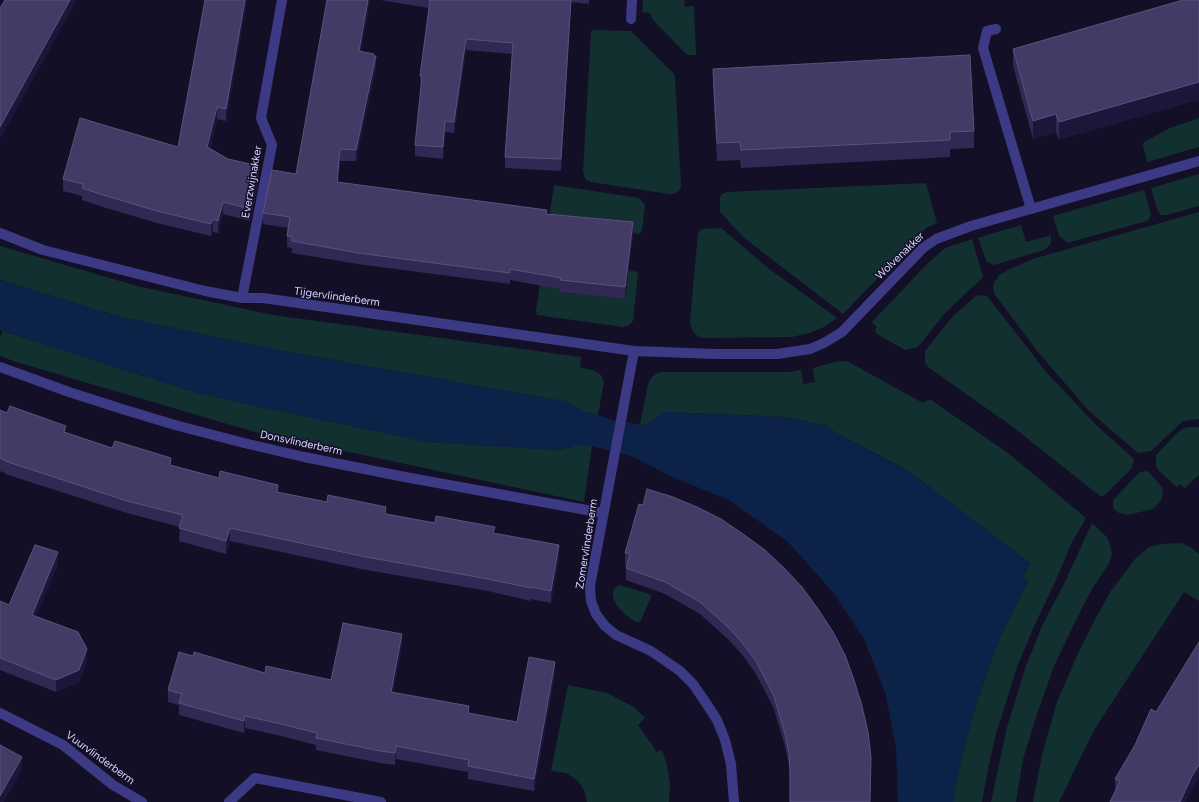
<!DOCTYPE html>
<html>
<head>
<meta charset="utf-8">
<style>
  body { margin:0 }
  canvas { display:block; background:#130f26 }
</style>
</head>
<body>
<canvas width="1199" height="802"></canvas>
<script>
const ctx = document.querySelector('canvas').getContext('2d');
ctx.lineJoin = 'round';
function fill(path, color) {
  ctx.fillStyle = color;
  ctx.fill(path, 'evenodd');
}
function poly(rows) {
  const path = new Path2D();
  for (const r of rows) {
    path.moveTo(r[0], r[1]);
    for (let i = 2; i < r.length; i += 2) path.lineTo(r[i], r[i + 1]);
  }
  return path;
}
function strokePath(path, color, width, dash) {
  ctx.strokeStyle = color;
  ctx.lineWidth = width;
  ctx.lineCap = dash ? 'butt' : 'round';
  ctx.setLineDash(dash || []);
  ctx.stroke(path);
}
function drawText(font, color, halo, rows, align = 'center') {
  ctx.font = font + ' Figtree,sans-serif';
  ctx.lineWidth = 3;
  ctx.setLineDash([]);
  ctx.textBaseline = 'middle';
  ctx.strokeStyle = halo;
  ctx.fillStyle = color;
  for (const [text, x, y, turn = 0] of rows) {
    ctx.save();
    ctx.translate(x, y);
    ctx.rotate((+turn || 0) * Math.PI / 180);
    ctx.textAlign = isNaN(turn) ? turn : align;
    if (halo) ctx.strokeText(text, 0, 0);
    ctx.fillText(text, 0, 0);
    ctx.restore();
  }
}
fill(poly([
  [643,0,684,0,685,7,694,6,696,55,689,55,686,54,653,20,650,13,642,12],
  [595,30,631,31,674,74,675,78,681,185,680,190,677,192,673,194,669,194,591,182,586,180,583,172,591,33,592,31],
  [1199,118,1199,147,1147,162,1143,145,1144,142,1170,128],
  [1199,174,1199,206,1167,215,1161,215,1158,212,1151,188],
  [926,183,937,223,926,228,843,314,743,237,720,212,720,197,722,194,727,192],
  [554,185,639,198,645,205,642,231,639,234,567,227,560,292,625,299,628,270,637,272,638,274,633,321,629,325,623,327,537,315,536,311],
  [1144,190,1151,213,1150,218,1147,221,1070,242,1068,243,1059,236,1053,216],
  [1199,212,1199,419,1183,421,1151,451,1138,453,1089,411,1038,352,995,295,993,288,994,283,999,275,1010,269,1036,258],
  [1021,225,1026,242,1051,235,1051,242,1049,246,1044,250,994,265,987,262,978,238],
  [721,228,768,268,837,318,824,327,809,333,792,337,704,338,699,337,694,333,691,327,690,321,698,233,702,229],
  [972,239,983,277,945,313,918,347,905,350,877,334,875,331,877,327,872,322,926,265,945,248],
  [0,246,137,286,273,315,581,357,580,367,595,371,601,375,604,382,598,415,584,412,568,402,272,349,117,316,0,280],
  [977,295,987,296,1047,373,1095,424,1134,459,1132,468,1104,496,1100,496,1013,427,928,367,925,362,925,351,952,317],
  [3,331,194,392,270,409,428,442,559,450,574,446,592,446,584,502,255,432,16,362,0,356,0,337],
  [847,361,923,403,925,401,931,400,1008,453,1086,518,1072,542,1056,580,1036,622,1017,667,996,734,988,769,982,802,953,802,962,755,979,695,1000,637,1028,581,1023,576,1031,564,935,491,903,468,836,433,827,426,785,417,664,412,646,425,640,425,648,384,651,378,656,374,661,372,790,372,801,370,803,384,815,382,813,368,835,362],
  [1189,427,1199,427,1199,475,1185,488,1180,484,1177,487,1158,470,1156,466,1156,455,1177,433,1184,428],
  [1148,471,1162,487,1163,492,1161,501,1153,509,1127,515,1119,513,1113,508,1113,500,1140,472],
  [1092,523,1107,537,1110,545,1112,554,1109,564,1093,587,1078,616,1054,666,1037,714,1023,759,1016,802,991,802,1007,727,1026,666,1043,624,1064,584],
  [1181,543,1192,548,1199,554,1199,601,1184,592,1094,730,1059,802,1033,802,1042,755,1057,702,1076,658,1097,616,1111,591,1135,559,1149,547,1162,544],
  [620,585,652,595,641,620,639,622,636,622,626,615,617,606,613,597,613,591,616,587],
  [568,685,607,693,634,707,645,718,638,725,657,752,662,750,667,765,670,784,669,802,587,802,584,790,578,781,566,773,551,771]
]), '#12302f');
fill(poly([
  [0,280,117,316,272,349,568,402,584,412,598,415,614,421,646,425,664,412,785,417,827,426,836,433,902,468,935,491,1031,564,1023,576,1028,581,1000,637,979,695,962,755,953,802,898,802,896,749,886,695,864,639,832,591,788,542,729,500,670,476,634,457,592,446,574,446,559,450,428,442,270,409,194,392,0,330]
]), '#0c2248');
strokePath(poly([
  [996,29,987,31,983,48,1031,209]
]), '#3d3a85', 10);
strokePath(poly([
  [631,19,632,0],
  [0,233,43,250,205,291,242,298,263,298,634,351,716,354,777,354,810,349,824,343,842,332,923,248,936,239,971,226,1199,161],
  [242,298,272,145,261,118,282,0],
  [634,351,590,586,591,601,596,614,605,626,616,635,651,651,680,671,693,684,706,703,717,720,725,740,731,764,734,802],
  [0,367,69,392,122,409,175,425,244,443,304,457,405,477,603,513],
  [0,713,63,745,113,785,142,802],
  [229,802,255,778,381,802]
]), '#3d3a85', 10);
fill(poly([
  [205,0,247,0,226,121,217,119,210,149,259,179,250,221,223,214,218,233,213,232,211,236,157,223,103,207,82,200,82,196,63,191,63,179,178,147],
  [327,0,370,0,361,51,374,56,376,68,356,161,340,161,338,182,547,214,633,234,625,299,560,292,560,289,510,280,510,284,358,264,292,253,292,248,287,247,287,236,288,228,263,224,263,213,296,174],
  [380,0,589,0,589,4,571,2,561,171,505,168,505,157,512,54,466,50,454,133,445,132,443,159,415,156,415,145,421,87,420,76,429,8],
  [1183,0,1059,140,1056,132,1033,139,1013,66,1013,49],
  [713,69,974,131,974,148,950,149,950,157,741,168,740,160,717,161,713,86],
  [0,410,66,433,112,448,171,465,219,478,278,492,327,502,495,534,559,558,551,603,531,599,531,601,488,591,361,569,230,541,226,554,179,541,180,527,127,513,5,474,5,473,0,471],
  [625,553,802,587,790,782,789,765,785,746,774,709,756,674,744,657,730,641,700,614,665,594,626,580,626,568,627,565,625,565],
  [58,564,36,616,87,661,79,682,56,692,0,670,0,601,9,605],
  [1199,642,1199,777,1192,789,1115,791,1115,779],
  [402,646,393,692,469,713,517,722,555,674,534,791,468,779,468,772,396,759,395,765,380,763,316,750,316,745,281,736,245,728,244,733,179,715,179,705,168,702,168,690,193,656,265,673,331,680]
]), '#312854');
fill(poly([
  [70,0,77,0,0,139,0,127],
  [245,0,247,0,226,121,226,109],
  [368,0,370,0,359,62,359,51],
  [571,0,571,2,561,171,561,159],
  [466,39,466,50,454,133,454,122],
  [376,56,376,68,356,161,356,150],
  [1199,82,1199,100,1059,140,1059,122],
  [217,107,217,119,207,159,207,147],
  [1056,114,1056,132,1033,139,1033,121],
  [445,121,445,132,443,159,443,147],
  [340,149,340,161,337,194,337,182],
  [259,166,259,179,250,221,250,209],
  [223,202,223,214,218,233,218,221],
  [213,219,213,232,211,236,211,224],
  [633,222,633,234,625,299,625,287],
  [66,426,66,438,64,432],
  [230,528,230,541,226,554,226,541],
  [559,545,559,558,551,603,551,591],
  [58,552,58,564,32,627,32,615],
  [402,634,402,646,391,704,391,692],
  [87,649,87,661,79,682,56,692,56,680],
  [555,662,555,674,534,791,534,779],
  [245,716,245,728,244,733,244,721],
  [396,746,396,759,395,765,395,753],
  [22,757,22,769,4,802,0,802,0,796],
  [1199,765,1199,777,1192,789,1186,802,1180,802,1192,776]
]), '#1d163a');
const building = poly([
  [5,0,70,0,0,127,0,8,5,0],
  [205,0,245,0,226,109,217,107,207,147,228,159,259,166,250,209,223,202,218,221,213,219,211,224,157,211,103,195,82,188,83,184,63,179,80,118,178,147,205,0],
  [327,0,368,0,359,51,374,54,373,56,376,56,356,150,340,149,337,182,547,210,546,214,633,222,625,287,560,280,561,278,510,269,510,273,358,253,292,241,292,237,287,236,290,217,263,213,272,170,296,174,327,0],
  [430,0,571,0,561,159,505,157,513,43,466,39,454,122,445,121,443,147,415,145,422,76,420,76,430,0],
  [1183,0,1199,0,1199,82,1059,122,1056,114,1033,121,1013,49,1183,0],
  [970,55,974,131,950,132,950,140,741,150,740,142,717,143,713,69,970,55],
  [10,406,66,426,64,432,112,448,115,441,171,458,170,465,219,478,220,471,278,485,277,492,327,502,328,495,386,507,385,514,435,523,436,516,495,527,493,533,559,545,551,591,531,587,531,588,488,579,361,556,230,528,226,541,179,528,183,515,127,501,5,461,5,460,0,458,0,410,7,413,10,406],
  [647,489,673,497,697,507,721,519,743,534,765,550,784,568,802,587,818,609,833,632,845,655,854,680,862,706,868,732,871,758,870,802,790,802,790,772,789,753,785,734,774,696,756,661,744,645,730,629,700,602,665,582,626,568,630,554,625,553,639,504,643,505,647,489],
  [35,545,58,552,32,615,78,632,87,649,79,670,56,680,0,658,0,601,9,605,35,545],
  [343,623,402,634,391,692,469,706,468,713,517,722,529,657,555,662,534,779,468,766,469,760,396,746,395,753,380,751,316,738,317,733,281,724,245,716,244,721,179,703,182,694,168,690,179,652,193,656,194,652,265,673,266,666,331,680,343,623],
  [1199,642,1199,765,1192,776,1180,802,1110,802,1120,781,1115,779,1135,745,1151,709,1156,712,1199,642],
  [0,745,22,757,0,796,0,745]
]);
fill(building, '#433a66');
strokePath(building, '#5a527e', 1);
drawText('11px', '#d9d4ff', '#130f26', [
  ["Everzwijnakker",252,182,-80],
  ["Wolvenakker",900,256,-44],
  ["Tijgervlinderberm",337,297,8],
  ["Donsvlinderberm",301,443,12],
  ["Zomervlinderberm",587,544,-81],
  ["Vuurvlinderberm",100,758,36]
]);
</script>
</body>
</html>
